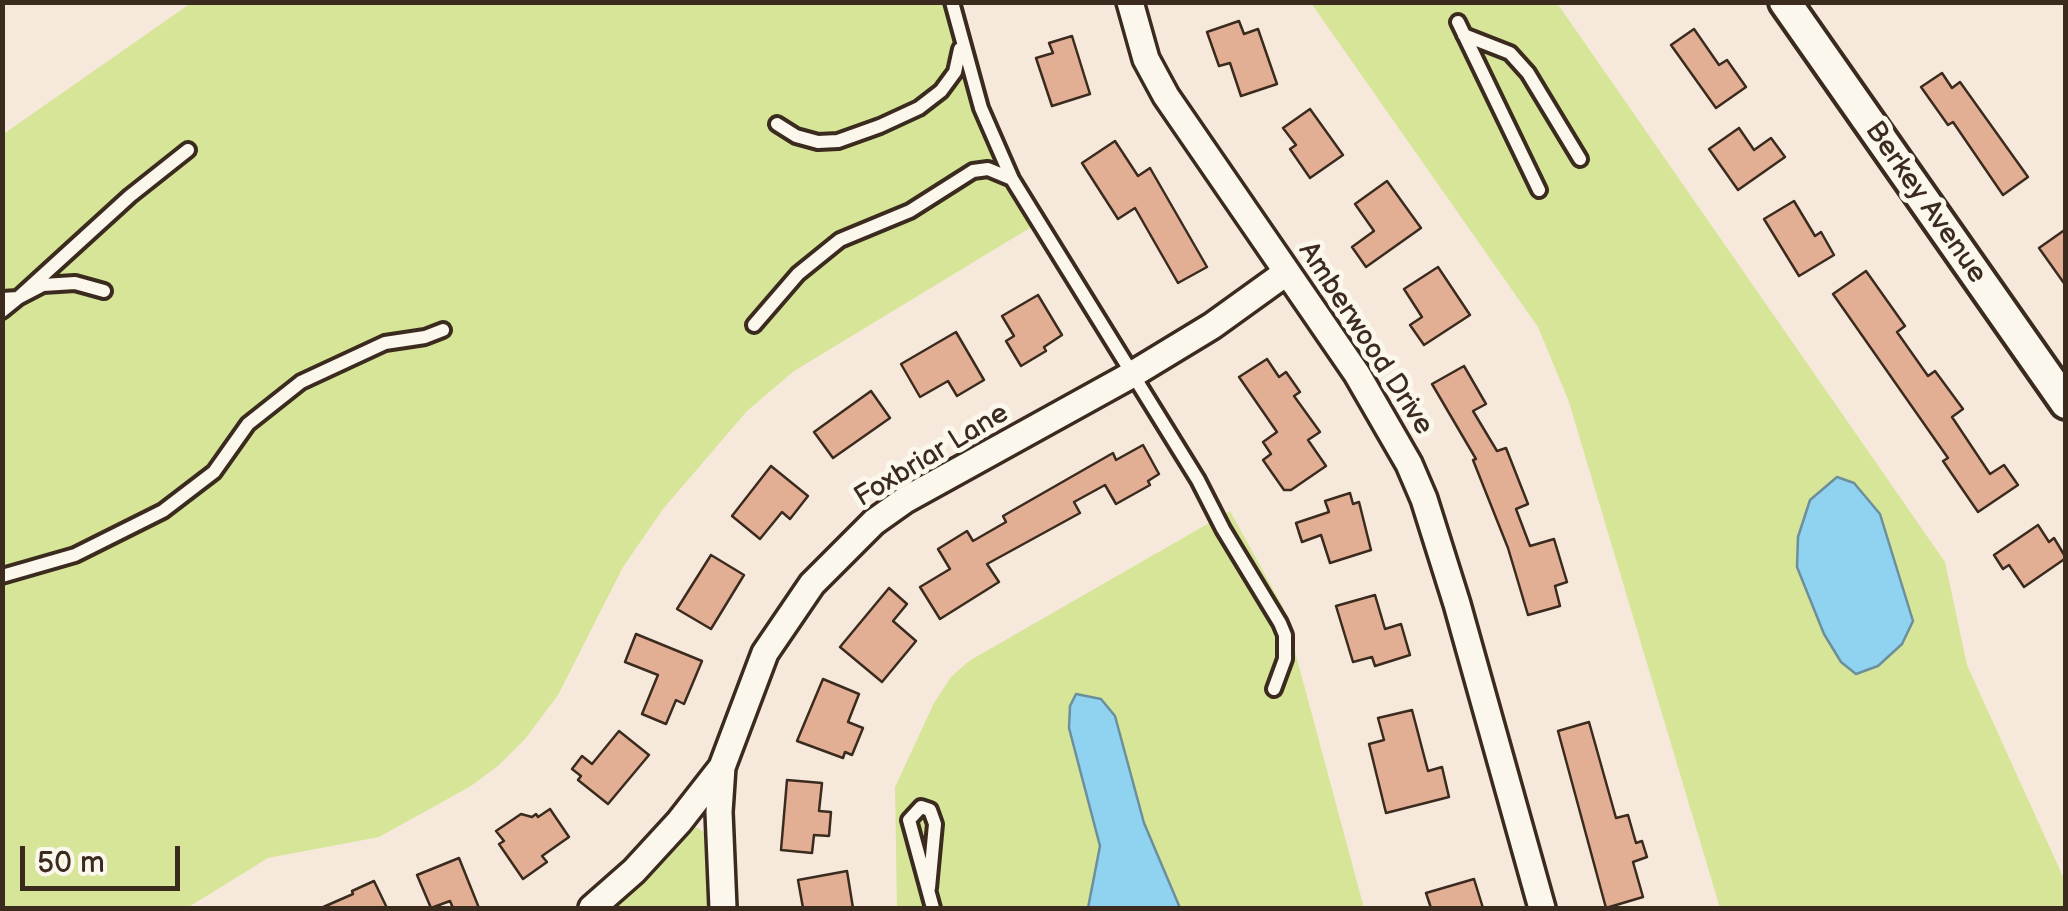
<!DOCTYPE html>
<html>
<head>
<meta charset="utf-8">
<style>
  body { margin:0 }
  #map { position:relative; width:2068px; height:911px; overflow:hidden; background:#f6e9db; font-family:"Balsamiq Sans",sans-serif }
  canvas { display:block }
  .frame { position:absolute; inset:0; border:5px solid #3b2a1e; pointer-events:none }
  .scale { position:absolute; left:20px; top:846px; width:160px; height:45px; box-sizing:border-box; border:5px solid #3b2a1e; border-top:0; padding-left:12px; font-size:30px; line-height:35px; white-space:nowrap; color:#3b2a1e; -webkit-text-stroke:8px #fbf7ec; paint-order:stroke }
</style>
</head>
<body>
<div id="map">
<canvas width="2068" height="911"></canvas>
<div class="frame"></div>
<div class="scale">50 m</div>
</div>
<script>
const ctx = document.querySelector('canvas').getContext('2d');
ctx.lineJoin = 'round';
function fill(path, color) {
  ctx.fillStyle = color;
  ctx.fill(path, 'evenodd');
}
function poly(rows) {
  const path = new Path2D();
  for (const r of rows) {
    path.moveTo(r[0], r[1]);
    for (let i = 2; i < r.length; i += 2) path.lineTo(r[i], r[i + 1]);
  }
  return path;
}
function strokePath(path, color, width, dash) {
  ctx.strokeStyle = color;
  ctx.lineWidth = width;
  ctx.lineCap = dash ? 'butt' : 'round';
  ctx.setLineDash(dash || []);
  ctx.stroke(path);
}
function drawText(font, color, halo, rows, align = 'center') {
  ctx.font = font + ' "Balsamiq Sans",sans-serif';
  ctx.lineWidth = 10;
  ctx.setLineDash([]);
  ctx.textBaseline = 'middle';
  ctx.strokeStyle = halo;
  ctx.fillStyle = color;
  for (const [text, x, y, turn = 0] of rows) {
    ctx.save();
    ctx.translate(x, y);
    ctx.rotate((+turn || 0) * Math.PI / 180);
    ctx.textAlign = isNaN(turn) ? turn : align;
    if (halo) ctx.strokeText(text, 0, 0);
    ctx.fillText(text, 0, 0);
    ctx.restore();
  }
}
fill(poly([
  [191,3,952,3,981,108,1038,223,794,371,747,411,663,509,623,567,558,695,525,739,499,765,471,786,379,837,268,858,187,908,3,908,2,135],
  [1311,3,1557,3,1945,562,1967,665,2065,881,2065,908,1720,908,1569,402,1538,327],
  [1230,511,1283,607,1364,908,897,908,895,787,934,703,951,677,969,661],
  [696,827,705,833,709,908,612,908,643,881,684,833]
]), '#d6e598');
const water = poly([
  [1837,477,1854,483,1880,514,1913,621,1902,644,1878,666,1856,674,1841,662,1824,634,1797,567,1798,537,1810,500,1837,477],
  [1076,694,1101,699,1115,716,1144,823,1180,908,1088,908,1100,846,1069,728,1070,706,1076,694]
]);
fill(water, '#8fd3f0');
strokePath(water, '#6d8f9c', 2.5);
const building = poly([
  [1239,21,1244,34,1258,29,1277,84,1241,96,1230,63,1219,66,1207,32,1239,21],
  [1694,29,1719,65,1727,60,1746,87,1716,108,1671,45,1694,29],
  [1072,36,1090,94,1052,106,1036,58,1053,53,1049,43,1072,36],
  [1942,73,1952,88,1960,82,2028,177,2003,195,1953,122,1948,125,1921,87,1942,73],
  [1310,109,1343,155,1310,178,1290,149,1296,145,1283,128,1310,109],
  [1739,128,1754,150,1771,138,1785,157,1738,190,1709,149,1739,128],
  [1115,141,1138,176,1150,168,1207,267,1178,283,1135,208,1118,219,1082,163,1115,141],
  [1387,181,1421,228,1366,267,1352,247,1374,231,1355,204,1387,181],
  [1794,201,1815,236,1821,232,1834,255,1799,276,1764,219,1794,201],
  [2066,229,2066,286,2039,248,2066,229],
  [1438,267,1470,315,1424,345,1410,325,1422,317,1404,289,1438,267],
  [1866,271,1905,326,1897,332,1928,376,1935,371,1963,409,1952,417,1990,474,2004,465,2018,485,1978,512,1943,461,1948,458,1833,294,1866,271],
  [1038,295,1062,335,1044,347,1046,351,1021,366,1006,341,1014,336,1002,316,1038,295],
  [956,332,984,380,957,396,948,381,920,397,901,364,956,332],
  [1267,359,1279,377,1286,372,1300,392,1294,396,1320,432,1308,440,1326,466,1291,490,1284,490,1263,460,1271,454,1263,442,1277,432,1239,377,1267,359],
  [1464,366,1486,404,1473,411,1497,451,1506,448,1528,504,1516,509,1530,546,1554,539,1567,582,1555,586,1560,606,1528,615,1508,548,1473,460,1476,459,1432,384,1464,366],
  [871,391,890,418,833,458,814,432,871,391],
  [1143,445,1159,474,1148,481,1150,485,1116,504,1105,485,1074,502,1080,513,987,564,999,582,940,619,920,587,950,569,938,549,967,531,973,541,1006,522,1003,516,1113,453,1116,460,1143,445],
  [771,466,808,496,790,519,782,512,760,539,732,516,771,466],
  [1350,493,1353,504,1359,502,1371,550,1330,563,1321,535,1302,542,1296,523,1329,512,1325,501,1350,493],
  [2038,525,2049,542,2054,538,2066,558,2024,587,2009,565,2003,569,1994,555,2038,525],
  [711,555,744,575,711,629,677,609,711,555],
  [889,588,907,604,893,621,916,641,882,682,840,647,889,588],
  [1375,595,1385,629,1401,624,1410,655,1375,666,1372,657,1353,662,1336,606,1375,595],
  [636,634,702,661,684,704,676,700,666,724,642,714,658,675,625,662,636,634],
  [823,679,859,694,848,722,863,728,852,755,845,752,843,758,797,741,823,679],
  [1412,710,1428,771,1442,767,1449,797,1386,813,1369,744,1384,740,1378,718,1412,710],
  [1589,722,1616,818,1628,815,1636,843,1642,841,1647,857,1633,862,1643,897,1606,908,1558,731,1589,722],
  [619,731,649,755,608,804,578,780,581,776,572,769,582,756,592,764,619,731],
  [787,780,822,783,819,811,831,812,829,836,814,835,812,853,781,850,787,780],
  [550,809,569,837,542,856,547,862,523,879,499,844,504,841,496,831,521,814,532,817,536,814,538,817,550,809],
  [459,858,479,908,453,908,450,901,431,908,417,875,459,858],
  [847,871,853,908,803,908,798,880,847,871],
  [1474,879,1483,908,1431,908,1426,893,1474,879],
  [374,881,387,908,321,908,353,894,352,891,374,881]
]);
fill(building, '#e2af95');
strokePath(building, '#3b2a1e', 2.5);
const service = poly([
  [952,2,981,108,1012,179,1198,480,1223,529,1280,623,1285,635,1285,659,1274,689],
  [1458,22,1539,190],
  [1464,35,1510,53,1528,73,1580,159],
  [777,124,796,136,818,142,838,141,880,126,919,108,941,91,955,72,960,49],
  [2,299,18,298,130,196,188,150],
  [2,311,18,298,43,285,75,283,104,291],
  [754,325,798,274,840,240,910,211,973,171,988,169,1012,179],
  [2,576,75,555,163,511,214,472,248,424,301,382,385,343,425,337,443,330],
  [929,888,935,824,930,810,921,807,909,820,933,908]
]);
const minor = poly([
  [1130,2,1146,59,1166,96,1357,374,1409,464,1424,499,1457,604,1542,908],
  [592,908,634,871,679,822,722,767],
  [723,908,719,812,722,767,765,653,812,584,874,522,905,500,1133,374,1212,326,1287,272]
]);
const tertiary = poly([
  [1785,2,2066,403]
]);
strokePath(service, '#3b2a1e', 20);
strokePath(minor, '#3b2a1e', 32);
strokePath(tertiary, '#3b2a1e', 38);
strokePath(service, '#fbf7ec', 12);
strokePath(minor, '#fbf7ec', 25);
strokePath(tertiary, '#fbf7ec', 30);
drawText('28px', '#3b2a1e', '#fbf7ec', [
  ["Berkey Avenue",1925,203,55],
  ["Amberwood Drive",1365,339,57],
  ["Foxbriar Lane",932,456,-31]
]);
</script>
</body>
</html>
